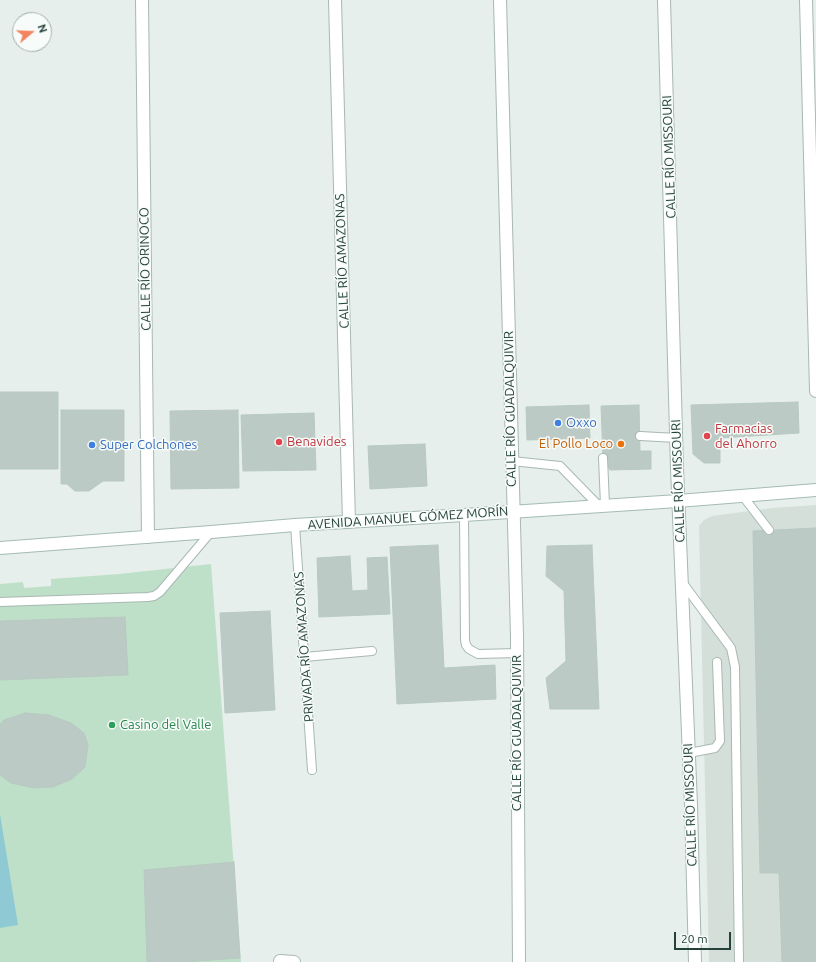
<!DOCTYPE html>
<html>
<head>
<meta charset="utf-8">
<style>
  body { margin:0 }
  #map { position:relative; width:816px; height:962px; overflow:hidden; background:#e6efeb; font-family:Ubuntu,sans-serif }
  canvas { display:block }
  .north { position:absolute; left:12px; top:12px; width:40px; height:40px; box-sizing:border-box; background:#f7fbf9; border:1px solid #a3b1ad; border-radius:50%; rotate:71deg; font-size:11px; font-weight:700; line-height:16px; text-align:center; color:#24423a }
  .north::after { content:''; display:block; margin:auto; width:14px; height:18px; background:#f4845f; clip-path:polygon(50% 0,100% 100%,50% 72%,0 100%) }
  .scale { position:absolute; left:674px; top:932px; width:57px; height:18px; box-sizing:border-box; border:2px solid #24423a; border-top:0; padding-left:5px; font-size:12px; line-height:14px; white-space:nowrap; color:#24423a; -webkit-text-stroke:3px #f7fbf9; paint-order:stroke }
</style>
</head>
<body>
<div id="map">
<canvas width="816" height="962"></canvas>
<div class="north">N</div>
<div class="scale">20 m</div>
</div>
<script>
const ctx = document.querySelector('canvas').getContext('2d');
ctx.lineJoin = 'round';
function fill(path, color) {
  ctx.fillStyle = color;
  ctx.fill(path, 'evenodd');
}
function poly(rows) {
  const path = new Path2D();
  for (const r of rows) {
    path.moveTo(r[0], r[1]);
    for (let i = 2; i < r.length; i += 2) path.lineTo(r[i], r[i + 1]);
  }
  return path;
}
function strokePath(path, color, width, dash) {
  ctx.strokeStyle = color;
  ctx.lineWidth = width;
  ctx.lineCap = dash ? 'butt' : 'round';
  ctx.setLineDash(dash || []);
  ctx.stroke(path);
}
function drawText(font, color, halo, rows, align = 'center') {
  ctx.font = font + ' Ubuntu,sans-serif';
  ctx.lineWidth = 3;
  ctx.setLineDash([]);
  ctx.textBaseline = 'middle';
  ctx.strokeStyle = halo;
  ctx.fillStyle = color;
  for (const [text, x, y, turn = 0] of rows) {
    ctx.save();
    ctx.translate(x, y);
    ctx.rotate((+turn || 0) * Math.PI / 180);
    ctx.textAlign = isNaN(turn) ? turn : align;
    if (halo) ctx.strokeText(text, 0, 0);
    ctx.fillText(text, 0, 0);
    ctx.restore();
  }
}
fill(poly([
  [816,505,816,962,709,962,699,526,704,520,712,516,773,508]
]), '#d4dfda');
fill(poly([
  [211,564,241,962,0,962,0,584,23,582,24,588,51,586,51,579,119,574]
]), '#bfe0c8');
fill(poly([
  [0,814,18,925,0,928]
]), '#8ec9d4');
const building = poly([
  [0,392,58,392,58,469,0,469,0,392],
  [798,402,799,433,720,438,720,463,704,463,693,454,691,405,798,402],
  [589,405,590,438,527,440,526,407,589,405],
  [639,405,640,451,651,451,651,469,610,470,603,458,601,406,639,405],
  [61,410,124,410,124,481,103,481,89,491,75,491,67,484,61,484,61,410],
  [238,410,239,488,171,489,170,411,238,410],
  [314,413,316,470,243,471,241,415,314,413],
  [425,444,427,486,370,489,368,446,425,444],
  [816,528,816,962,782,962,779,873,760,873,753,531,816,528],
  [438,545,444,668,495,665,496,699,397,704,390,547,438,545],
  [592,545,599,709,550,709,546,678,566,661,564,591,546,576,547,546,592,545],
  [350,556,352,591,368,590,367,558,387,557,390,614,319,617,317,558,350,556],
  [270,611,275,710,225,713,220,613,270,611],
  [125,617,128,675,0,680,0,621,125,617],
  [25,713,49,715,71,723,84,733,88,745,85,767,72,779,53,787,34,788,11,783,0,775,0,724,4,720,25,713],
  [234,862,240,958,184,962,147,962,144,870,234,862]
]);
fill(building, '#bbcac4');
strokePath(building, '#b8c9c2', 1);
const service = poly([
  [640,436,677,438],
  [603,458,605,505],
  [512,461,560,466,599,506],
  [742,495,769,530],
  [464,515,465,640,466,645,469,649,478,654,517,653],
  [295,525,312,770],
  [682,582,731,648,735,667,739,962],
  [0,602,148,597,154,596,160,592,211,532],
  [304,657,372,651],
  [689,753,715,748,720,741,717,662]
]);
const minor = poly([
  [142,0,148,537],
  [500,0,517,636,519,962],
  [664,0,677,468,691,805,695,962],
  [806,0,816,391],
  [280,961,294,962]
]);
const tertiary = poly([
  [335,0,349,522]
]);
const secondary = poly([
  [0,548,211,532,295,525,464,515,678,501,816,490]
]);
strokePath(service, '#a8b8b2', 10);
strokePath(minor, '#a8b8b2', 14);
strokePath(tertiary, '#a8b8b2', 14);
strokePath(secondary, '#a4bbb3', 14);
strokePath(service, '#fff', 8);
strokePath(minor, '#fff', 12);
strokePath(tertiary, '#fff', 12);
strokePath(secondary, '#fff', 12);
for (const [x, y, r, color] of [
  [558,423,4,"#3f7fe0"],
  [707,436,4,"#e0444e"],
  [279,442,4,"#e0444e"],
  [621,444,4,"#e8710a"],
  [92,445,4,"#3f7fe0"],
  [112,725,4,"#2e9e5b"]
]) {
  const dot = new Path2D();
  dot.arc(x, y, r, 0, 2 * Math.PI);
  ctx.fillStyle = color;
  ctx.fill(dot);
  strokePath(dot, '#f7fbf9', 1.5);
}
drawText('13px', '#24423a', '#f7fbf9', [
  ["CALLE RÍO MISSOURI",669,157,-92],
  ["CALLE RÍO AMAZONAS",342,261,-92],
  ["CALLE RÍO ORINOCO",145,269,-91],
  ["CALLE RÍO GUADALQUIVIR",510,409,-91],
  ["CALLE RÍO MISSOURI",678,481,-92],
  ["AVENIDA MANUEL GÓMEZ MORÍN",408,518,-4],
  ["PRIVADA RÍO AMAZONAS",304,647,-94],
  ["CALLE RÍO GUADALQUIVIR",517,733,-90],
  ["CALLE RÍO MISSOURI",690,805,-92]
]);
drawText('13px', '#366cbe', '#f7fbf9', [
  ["Oxxo",566,423],
  ["Super Colchones",100,445]
], 'left');
drawText('13px', '#be3a42', '#f7fbf9', [
  ["Farmacias",715,429],
  ["del Ahorro",715,444],
  ["Benavides",287,442]
], 'left');
drawText('13px', '#c56008', '#f7fbf9', [
  ["El Pollo Loco",613,444]
], 'right');
drawText('13px', '#27864d', '#f7fbf9', [
  ["Casino del Valle",120,725]
], 'left');
</script>
</body>
</html>
